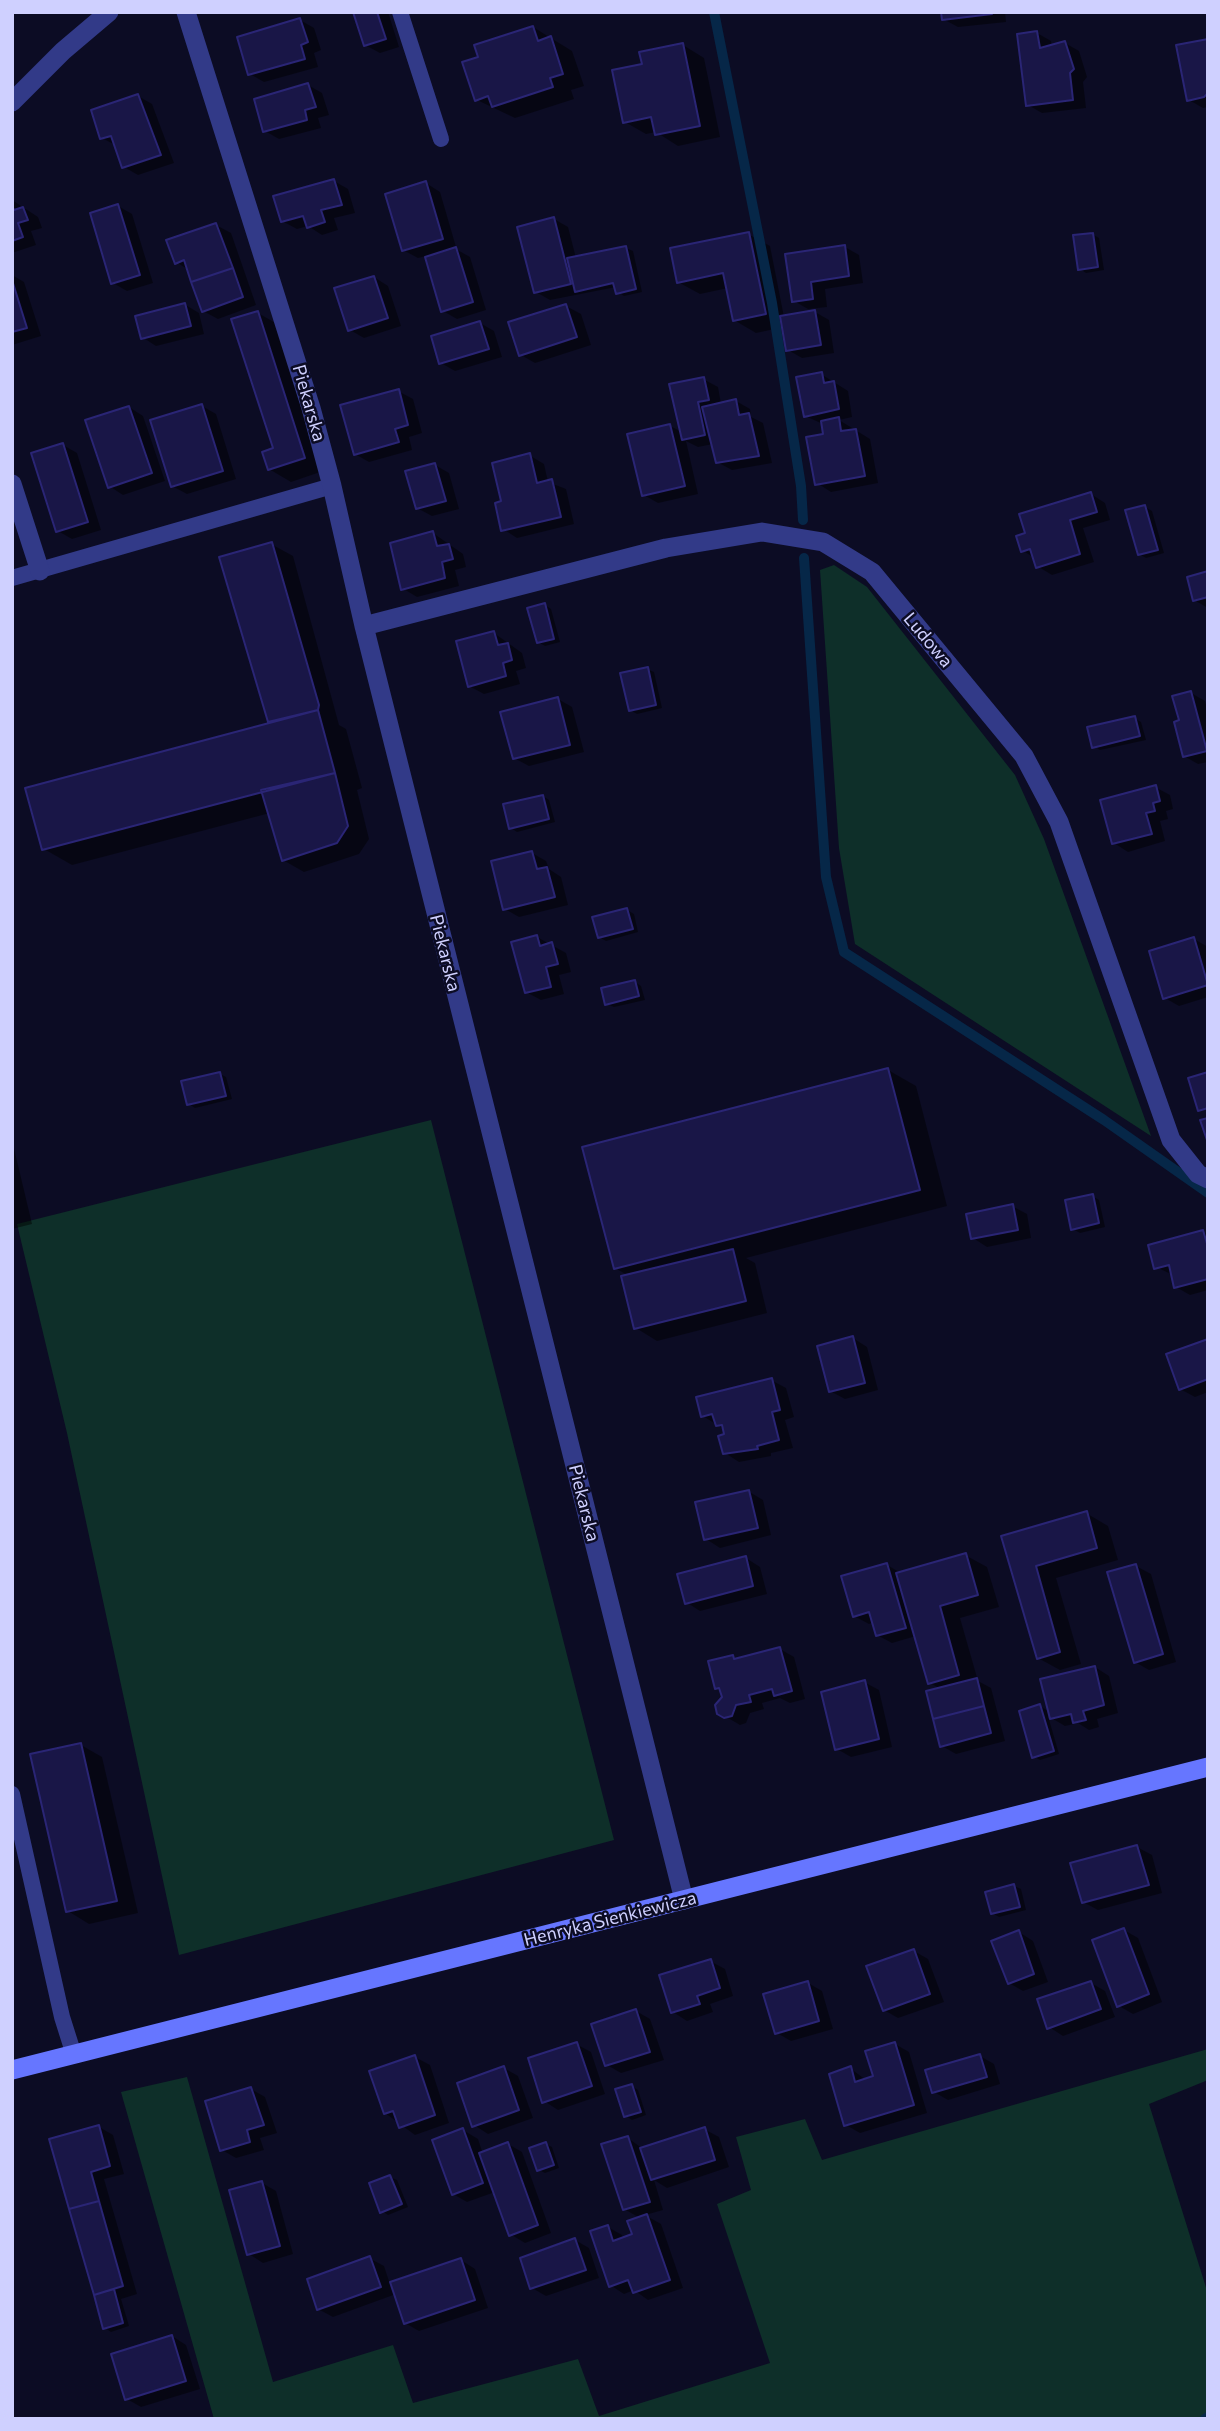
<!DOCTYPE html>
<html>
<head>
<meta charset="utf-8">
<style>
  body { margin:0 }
  #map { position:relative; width:1220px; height:2431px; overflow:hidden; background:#0c0c24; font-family:Commissioner,sans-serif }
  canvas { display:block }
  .frame { position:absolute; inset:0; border:14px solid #cfd0ff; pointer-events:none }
</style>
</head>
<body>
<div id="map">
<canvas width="1220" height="2431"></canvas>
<div class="frame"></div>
</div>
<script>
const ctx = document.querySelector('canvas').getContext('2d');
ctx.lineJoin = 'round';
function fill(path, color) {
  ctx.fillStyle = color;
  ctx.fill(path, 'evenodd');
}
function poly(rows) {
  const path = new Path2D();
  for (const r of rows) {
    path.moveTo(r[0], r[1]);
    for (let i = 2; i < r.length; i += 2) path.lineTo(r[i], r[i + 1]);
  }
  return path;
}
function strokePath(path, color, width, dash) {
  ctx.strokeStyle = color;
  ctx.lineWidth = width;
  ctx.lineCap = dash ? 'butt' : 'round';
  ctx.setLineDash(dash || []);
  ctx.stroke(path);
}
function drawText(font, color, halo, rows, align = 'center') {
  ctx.font = font + ' Commissioner,sans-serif';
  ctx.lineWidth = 5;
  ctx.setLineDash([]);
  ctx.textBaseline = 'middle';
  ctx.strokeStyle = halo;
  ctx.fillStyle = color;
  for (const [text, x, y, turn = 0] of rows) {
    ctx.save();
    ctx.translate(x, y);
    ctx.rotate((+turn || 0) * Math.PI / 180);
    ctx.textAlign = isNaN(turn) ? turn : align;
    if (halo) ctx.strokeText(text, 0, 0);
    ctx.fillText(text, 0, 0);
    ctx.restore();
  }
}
fill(poly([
  [834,565,867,587,1015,775,1044,839,1151,1136,855,944,839,848,820,570],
  [431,1120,614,1840,179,1955,67,1433,17,1224],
  [1208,2049,1208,2080,1149,2104,1208,2294,1208,2419,214,2419,121,2092,187,2077,273,2382,393,2345,413,2403,578,2359,599,2416,770,2363,717,2204,751,2190,736,2137,805,2119,822,2160]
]), '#0e2f29');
fill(poly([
  [355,12,388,12,399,47,380,53,365,45],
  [943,12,1005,12,1006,22,958,27,943,19],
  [300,20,314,28,321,50,314,53,318,67,264,82,250,74],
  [533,27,572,51,584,86,571,90,574,99,515,118,477,100,480,58],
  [1037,33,1051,41,1052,47,1065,43,1079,51,1087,77,1083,82,1086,108,1042,113,1028,105],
  [1208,41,1208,107,1203,108,1189,100],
  [683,45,704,58,720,137,678,146,656,132,646,134,625,122,644,65],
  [308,85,322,93,329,115,318,118,321,128,279,139,265,131],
  [138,96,152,104,174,163,138,175,124,167,117,146,102,138],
  [334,181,348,189,355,213,334,218,338,230,322,235,308,226,297,229,282,221],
  [426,183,440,192,456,247,454,248,470,257,486,310,457,319,443,311,426,256,418,258,403,250],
  [12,200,38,217,42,228,31,231,36,245,12,253],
  [118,206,132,214,153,283,127,291,113,283],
  [554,219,568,227,576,258,626,248,633,251,642,292,624,296,618,292,616,287,550,300,536,292],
  [216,225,231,233,256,305,218,319,203,311,189,270,176,262],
  [748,234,770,246,784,317,815,312,829,320,834,353,802,358,788,350,784,327,756,333,734,320,728,288,700,294,678,282],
  [1092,234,1099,238,1104,270,1086,273,1080,269],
  [845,247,859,255,863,283,825,289,827,307,808,309,794,301,787,256],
  [12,275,24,282,41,336,12,345],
  [374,277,388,286,401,326,364,338,350,330],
  [184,304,199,313,204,334,156,346,142,337],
  [566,306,581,314,591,345,535,363,521,355],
  [258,313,279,325,326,470,291,482,269,469,275,449],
  [480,323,494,331,502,357,455,371,441,363],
  [821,374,848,391,852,417,839,420,870,439,878,483,831,492,817,483,825,435,823,424,805,416],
  [703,379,718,387,721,404,736,401,750,409,751,417,763,423,772,463,732,470,717,462,713,444,698,447,686,441,698,494,658,503,644,495,670,426,682,432],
  [398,391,413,399,422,433,409,437,412,450,369,462,355,454],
  [202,406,216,414,236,479,187,494,172,486],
  [129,407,143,416,165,481,123,495,109,486],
  [63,445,77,453,101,530,72,539,58,531],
  [529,455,544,464,548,482,566,489,574,524,517,538,503,529,503,503],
  [435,465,449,473,459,509,432,516,417,508],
  [1091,494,1105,503,1110,520,1083,528,1094,562,1052,575,1037,566,1035,558,1023,551,1027,534],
  [1145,507,1152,511,1164,553,1146,558,1139,554],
  [433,533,463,554,466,567,455,570,459,586,417,597,402,588],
  [271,544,293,556,339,725,346,729,362,788,357,790,369,839,359,854,304,872,283,860,270,813,72,865,44,849,274,724,269,721],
  [1208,573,1208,608,1194,600],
  [545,605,551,609,560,642,545,646,538,642],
  [494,633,522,653,526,668,516,671,520,684,484,694,469,686],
  [647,669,654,672,662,708,637,714,630,710],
  [1191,693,1205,701,1208,712,1208,762,1198,764,1184,756,1181,722],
  [558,699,572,707,584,752,529,766,514,758],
  [1134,718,1141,722,1146,740,1100,750,1094,746],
  [1155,787,1170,795,1173,809,1166,811,1168,819,1160,821,1165,841,1128,852,1114,843],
  [543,796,549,800,555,822,517,832,511,828],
  [532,853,546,861,549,869,561,877,568,905,519,917,505,909],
  [627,910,634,914,638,932,606,941,599,937],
  [537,937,566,953,571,972,559,975,564,994,541,1000,526,992],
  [1194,939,1208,947,1208,997,1179,1006,1165,998],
  [635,982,641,986,645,1000,614,1007,607,1004],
  [888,1070,916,1086,947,1206,746,1258,755,1263,767,1313,657,1341,636,1328,629,1276,615,1268],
  [220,1074,226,1077,232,1099,195,1108,189,1104],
  [12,1140,32,1224,12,1229],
  [1092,1196,1099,1200,1105,1227,1080,1233,1073,1229],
  [1012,1206,1027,1214,1031,1238,987,1247,973,1238],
  [1203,1232,1208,1235,1208,1290,1190,1295,1176,1287,1173,1275,1156,1267],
  [853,1338,867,1347,878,1390,845,1399,830,1391],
  [1208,1341,1208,1392,1195,1397,1180,1389],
  [771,1380,786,1388,794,1417,785,1420,793,1448,771,1453,771,1456,739,1462,725,1453,725,1430,703,1416],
  [748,1491,763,1500,771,1535,720,1548,706,1539],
  [1086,1513,1108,1526,1118,1560,1056,1578,1081,1664,1060,1670,1038,1658,1003,1537],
  [965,1555,987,1567,999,1607,960,1618,978,1681,991,1688,1005,1741,956,1754,942,1746,941,1689,930,1683,916,1636,892,1643,877,1635,874,1622,869,1624,854,1616,887,1565,901,1573],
  [746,1558,760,1567,767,1594,700,1611,686,1602],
  [1136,1566,1151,1574,1176,1662,1149,1670,1135,1662],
  [780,1649,794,1657,805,1699,790,1703,780,1698,762,1703,764,1709,750,1713,746,1723,740,1725,718,1712,724,1698,717,1688,732,1657,738,1660],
  [1095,1667,1109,1676,1118,1713,1097,1719,1099,1727,1089,1730,1078,1723,1065,1726,1048,1716,1059,1754,1040,1760,1033,1756,1040,1706,1050,1712],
  [864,1682,879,1690,892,1747,851,1757,837,1749],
  [81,1745,102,1757,138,1913,89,1924,68,1911],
  [1137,1847,1152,1855,1162,1893,1098,1910,1083,1902],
  [1014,1886,1021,1889,1026,1910,999,1917,992,1913],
  [1124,1930,1138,1938,1162,2002,1133,2014,1119,2006],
  [1019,1932,1033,1941,1048,1982,1023,1991,1009,1983],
  [914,1951,928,1959,944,2002,898,2018,884,2010],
  [710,1961,725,1969,733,1996,710,2004,713,2012,687,2021,673,2012],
  [808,1983,822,1991,833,2029,791,2041,777,2033],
  [1091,1983,1105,1991,1115,2017,1063,2036,1049,2027],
  [636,2011,650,2019,664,2060,621,2073,607,2065],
  [576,2044,591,2052,605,2094,558,2110,544,2101],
  [895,2044,909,2052,927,2113,860,2133,846,2125,850,2068,866,2080,875,2077],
  [980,2056,994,2064,1000,2084,948,2100,934,2092],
  [415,2057,430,2065,449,2123,415,2135,385,2113],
  [504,2068,518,2076,533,2118,488,2134,474,2125],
  [632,2086,638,2090,646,2115,632,2120,626,2116],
  [251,2089,265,2097,277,2133,260,2138,264,2150,236,2158,222,2150],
  [99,2127,113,2135,124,2174,104,2179,137,2294,121,2299,129,2326,111,2332,105,2328,52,2140],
  [704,2129,719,2137,729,2167,667,2188,654,2180,663,2210,645,2215,661,2224,683,2288,648,2300,634,2290,624,2294,610,2285,608,2227,622,2235,624,2239,634,2236,640,2218,624,2209,628,2138,643,2149],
  [463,2130,478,2139,483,2154,508,2144,522,2152,551,2233,525,2243,510,2234,495,2192,467,2202,453,2194],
  [546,2144,552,2147,559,2168,545,2173,539,2170],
  [390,2177,397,2180,408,2207,388,2215,382,2211],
  [262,2183,276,2191,293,2254,263,2263,249,2254],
  [575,2240,589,2248,599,2278,546,2296,532,2288],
  [369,2258,384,2266,390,2284,461,2260,475,2269,488,2308,419,2331,405,2323,396,2294,333,2317,318,2309],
  [172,2336,186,2345,200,2389,141,2407,127,2399]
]), '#0007');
strokePath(poly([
  [714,12,772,303,801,486,803,520],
  [804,558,826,877,844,952,1104,1120,1208,1193],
  [1205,2419,1208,2417]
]), '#062748', 10);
const building = poly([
  [353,12,377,12,386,39,364,46,353,12],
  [941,12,992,12,992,14,942,20,941,12],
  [300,18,308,42,301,45,305,59,248,75,237,37,300,18],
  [533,26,538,41,551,36,563,74,550,78,553,87,492,107,488,96,475,101,462,62,478,57,474,45,533,26],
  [1037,31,1040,48,1065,41,1074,69,1070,73,1073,100,1026,106,1017,34,1037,31],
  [1208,39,1208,93,1204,97,1187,101,1176,45,1208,39],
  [683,43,700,126,655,135,651,117,623,123,612,70,642,64,639,52,683,43],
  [308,83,316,107,305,110,307,120,263,132,254,99,308,83],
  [138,94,161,155,122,168,111,136,100,139,91,110,138,94],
  [334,179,342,205,321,210,325,222,307,228,303,216,281,222,273,196,334,179],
  [426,181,443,239,402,251,385,194,426,181],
  [118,204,140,275,111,284,90,213,118,204],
  [12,206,14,210,23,207,28,220,18,223,23,237,12,241,12,206],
  [554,217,571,284,534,293,517,227,554,217],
  [216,223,233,268,191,282,184,260,175,264,166,240,216,223],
  [749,232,766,314,733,321,723,273,677,283,670,248,749,232],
  [1093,233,1098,267,1078,270,1073,235,1093,233],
  [845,245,849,276,811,282,813,299,792,302,785,254,845,245],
  [626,246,636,289,616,294,613,283,575,292,567,258,626,246],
  [456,247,473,302,441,312,425,257,456,247],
  [233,268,243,297,202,312,191,282,233,268],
  [374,276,388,318,348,331,334,288,374,276],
  [12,280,27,328,12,332,12,280],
  [185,303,191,326,141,339,135,316,185,303],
  [566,304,577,337,519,356,508,322,566,304],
  [815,310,821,345,786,351,780,316,815,310],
  [258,311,305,458,268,470,262,452,273,448,231,319,258,311],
  [480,321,489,349,439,364,431,336,480,321],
  [822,372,824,383,834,381,839,409,804,417,796,377,822,372],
  [704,377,709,400,698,402,705,435,682,440,669,384,704,377],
  [399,389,408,425,395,429,399,442,354,455,340,405,399,389],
  [736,399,739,415,749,413,759,456,716,463,702,407,736,399],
  [202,404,223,471,171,487,150,420,202,404],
  [129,406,152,473,108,488,85,420,129,406],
  [839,417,841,431,856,429,865,476,815,485,806,437,823,434,821,421,839,417],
  [670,424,685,486,642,496,627,434,670,424],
  [63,443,88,522,56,532,31,453,63,443],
  [530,453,537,483,552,479,561,517,501,531,495,503,501,501,492,463,530,453],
  [435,463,446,501,416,509,405,471,435,463],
  [1091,492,1097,512,1070,520,1080,554,1036,568,1030,549,1021,552,1016,536,1025,533,1019,514,1091,492],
  [1145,505,1158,550,1138,555,1125,510,1145,505],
  [433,531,437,546,449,544,453,559,442,562,445,578,401,590,390,543,433,531],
  [272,542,319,705,318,710,268,722,219,557,272,542],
  [1208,571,1208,597,1193,601,1187,577,1208,571],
  [545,603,554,639,537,643,527,608,545,603],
  [494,631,498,645,508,643,512,660,503,663,506,676,468,687,456,641,494,631],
  [648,667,656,705,629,711,620,673,648,667],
  [1191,691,1207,751,1183,757,1174,722,1179,720,1172,696,1191,691],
  [558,697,570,745,513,759,500,712,558,697],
  [318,710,335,773,42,850,25,788,318,710],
  [1135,716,1140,736,1092,748,1087,727,1135,716],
  [335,773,348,826,337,843,282,861,261,790,335,773],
  [1156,785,1160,801,1153,803,1155,811,1146,813,1152,834,1112,844,1100,800,1156,785],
  [543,795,549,819,509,829,503,804,543,795],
  [532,851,537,869,547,867,555,897,503,910,491,861,532,851],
  [627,908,633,929,598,938,592,917,627,908],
  [537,935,540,946,552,942,558,964,546,967,551,987,525,993,511,942,537,935],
  [1194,937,1208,985,1163,999,1149,951,1194,937],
  [635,980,639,996,605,1005,601,988,635,980],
  [888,1068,920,1190,614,1269,582,1147,888,1068],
  [220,1072,226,1096,187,1105,181,1081,220,1072],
  [1208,1072,1208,1108,1198,1111,1188,1078,1208,1072],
  [1208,1118,1208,1143,1200,1120,1208,1118],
  [1093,1194,1099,1223,1071,1230,1065,1200,1093,1194],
  [1013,1204,1018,1230,971,1239,966,1214,1013,1204],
  [1203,1230,1208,1247,1208,1279,1174,1288,1169,1265,1154,1269,1148,1245,1203,1230],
  [733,1249,746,1301,634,1329,621,1276,733,1249],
  [853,1336,865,1383,829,1392,817,1346,853,1336],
  [1208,1339,1208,1379,1179,1390,1166,1354,1208,1339],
  [772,1378,780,1410,772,1412,779,1440,757,1446,758,1449,723,1454,718,1436,724,1434,722,1425,716,1426,712,1414,701,1417,696,1397,772,1378],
  [749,1490,758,1528,704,1540,695,1502,749,1490],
  [1087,1511,1097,1548,1036,1566,1060,1652,1037,1659,1001,1536,1087,1511],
  [966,1553,978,1595,940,1606,959,1675,928,1684,896,1573,966,1553],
  [746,1556,753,1586,685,1604,677,1574,746,1556],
  [887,1563,906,1628,876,1636,869,1612,853,1617,841,1576,887,1563],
  [1136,1564,1163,1654,1134,1663,1107,1572,1136,1564],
  [780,1647,792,1691,774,1696,772,1689,749,1695,751,1702,736,1705,732,1716,724,1718,717,1714,715,1705,722,1697,719,1688,715,1689,708,1661,733,1655,734,1659,780,1647],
  [1095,1666,1104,1705,1083,1711,1086,1720,1073,1723,1071,1714,1050,1719,1040,1679,1095,1666],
  [977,1678,984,1706,933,1719,926,1691,977,1678],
  [865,1680,879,1739,835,1750,821,1692,865,1680],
  [1040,1704,1054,1751,1032,1758,1019,1711,1040,1704],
  [984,1706,991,1733,940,1747,933,1719,984,1706],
  [81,1743,117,1901,66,1912,30,1754,81,1743],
  [1137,1845,1149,1885,1082,1903,1070,1863,1137,1845],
  [1014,1884,1020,1907,991,1914,985,1892,1014,1884],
  [1124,1928,1149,1994,1117,2007,1092,1940,1124,1928],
  [1019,1930,1034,1974,1008,1984,991,1941,1019,1930],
  [914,1949,930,1994,883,2011,866,1966,914,1949],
  [711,1959,720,1988,697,1996,700,2004,671,2013,659,1975,711,1959],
  [808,1981,819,2021,775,2034,763,1994,808,1981],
  [1091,1981,1101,2009,1047,2029,1037,1999,1091,1981],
  [636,2009,650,2052,605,2066,591,2024,636,2009],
  [577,2042,592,2086,542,2103,528,2058,577,2042],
  [895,2042,914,2105,844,2126,829,2074,851,2066,855,2082,873,2076,865,2051,895,2042],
  [980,2054,987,2077,932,2093,925,2070,980,2054],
  [415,2055,435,2115,399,2128,393,2111,384,2114,369,2071,415,2055],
  [504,2066,519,2110,472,2127,457,2083,504,2066],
  [632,2084,641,2112,624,2117,615,2089,632,2084],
  [251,2087,264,2125,247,2130,250,2142,220,2151,205,2101,251,2087],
  [99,2125,110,2166,91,2172,99,2201,69,2209,49,2139,99,2125],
  [705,2127,715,2160,651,2180,640,2148,705,2127],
  [463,2128,483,2183,452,2195,432,2140,463,2128],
  [628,2136,650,2202,623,2210,601,2144,628,2136],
  [508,2142,538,2225,509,2236,479,2153,508,2142],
  [546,2142,554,2165,537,2171,529,2148,546,2142],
  [390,2175,402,2204,380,2213,369,2183,390,2175],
  [262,2181,280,2246,247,2255,229,2190,262,2181],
  [99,2201,123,2286,94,2295,69,2209,99,2201],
  [647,2214,670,2280,633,2293,628,2280,609,2287,590,2231,608,2225,613,2241,632,2234,627,2221,647,2214],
  [575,2238,586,2270,530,2289,520,2258,575,2238],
  [370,2256,381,2287,317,2310,307,2279,370,2256],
  [461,2258,475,2300,404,2324,390,2282,461,2258],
  [114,2289,123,2323,103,2329,94,2295,114,2289],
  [172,2335,186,2381,125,2400,111,2354,172,2335]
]);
fill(building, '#191647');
strokePath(building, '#2a2575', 2);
strokePath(poly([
  [400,12,441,139],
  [12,578,332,486],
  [12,1794,62,2017,74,2055]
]), '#323a88', 16);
strokePath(poly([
  [186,12,311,408,332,486,364,626,684,1900],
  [12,102,63,51,109,12],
  [12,484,40,571],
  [364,626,666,548,762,532,823,542,872,572,1024,756,1059,822,1171,1140,1198,1174,1208,1179]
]), '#323a88', 19);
strokePath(poly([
  [12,2070,1208,1767]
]), '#6676ff', 19);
drawText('18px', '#cfd0ff', '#0c0c24', [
  ["Piekarska",309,403,74],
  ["Ludowa",928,640,50],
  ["Piekarska",445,953,76],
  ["Piekarska",584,1503,76],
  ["Henryka Sienkiewicza",610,1919,-14]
]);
</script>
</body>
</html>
